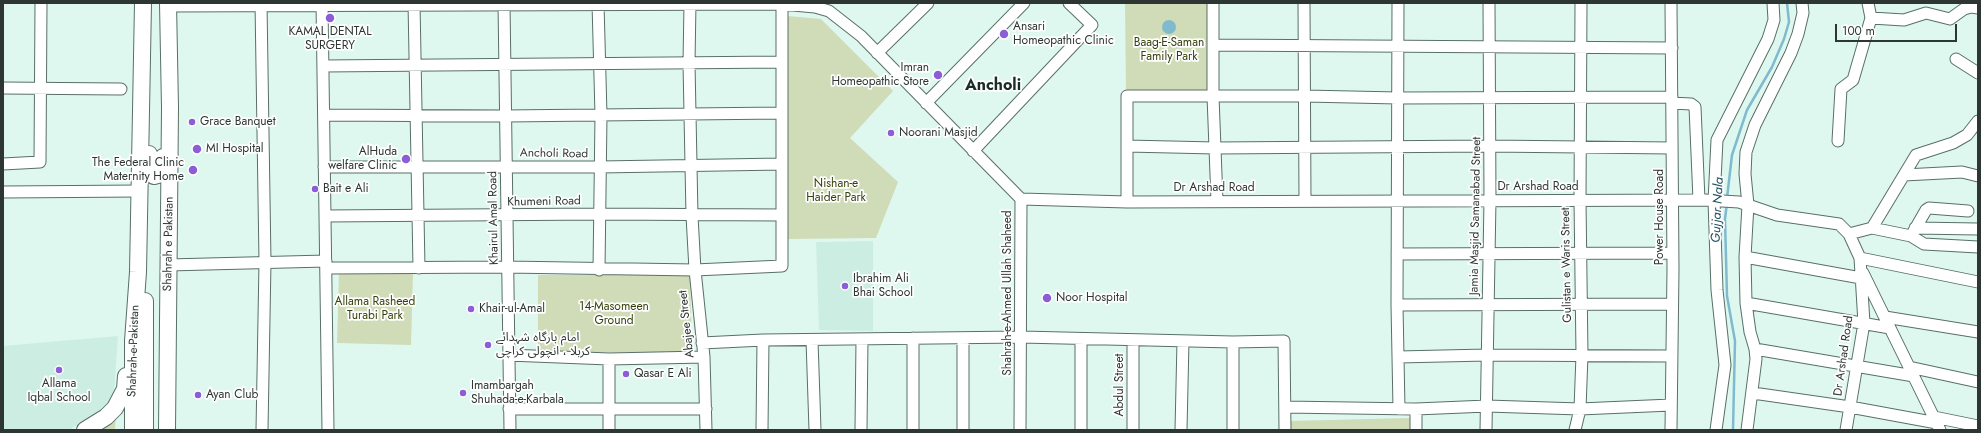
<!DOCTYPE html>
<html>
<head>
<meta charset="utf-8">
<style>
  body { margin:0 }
  #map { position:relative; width:1981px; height:433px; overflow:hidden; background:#dff8ef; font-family:Jost,sans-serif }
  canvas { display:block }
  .frame { position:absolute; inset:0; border:4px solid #2d3633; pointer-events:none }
  .scale { position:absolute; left:1835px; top:24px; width:122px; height:18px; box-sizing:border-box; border:2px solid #2d3633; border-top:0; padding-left:5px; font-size:12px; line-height:14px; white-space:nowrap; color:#2d3633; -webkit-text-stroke:3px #fefefe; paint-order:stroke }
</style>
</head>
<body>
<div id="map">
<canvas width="1981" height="433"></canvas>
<div class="frame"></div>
<div class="scale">100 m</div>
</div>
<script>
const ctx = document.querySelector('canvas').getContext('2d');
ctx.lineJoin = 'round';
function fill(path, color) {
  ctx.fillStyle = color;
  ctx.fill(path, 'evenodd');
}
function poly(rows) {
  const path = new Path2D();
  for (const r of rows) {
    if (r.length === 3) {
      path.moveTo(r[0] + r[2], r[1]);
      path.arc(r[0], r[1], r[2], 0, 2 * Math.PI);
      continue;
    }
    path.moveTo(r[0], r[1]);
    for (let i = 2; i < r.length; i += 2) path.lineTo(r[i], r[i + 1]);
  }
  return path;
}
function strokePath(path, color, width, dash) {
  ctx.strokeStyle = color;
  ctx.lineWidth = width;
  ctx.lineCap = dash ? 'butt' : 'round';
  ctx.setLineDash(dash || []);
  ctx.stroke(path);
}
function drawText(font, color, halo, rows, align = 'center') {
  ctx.font = font + ' Jost,"Noto Sans Arabic",sans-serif';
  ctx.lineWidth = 3.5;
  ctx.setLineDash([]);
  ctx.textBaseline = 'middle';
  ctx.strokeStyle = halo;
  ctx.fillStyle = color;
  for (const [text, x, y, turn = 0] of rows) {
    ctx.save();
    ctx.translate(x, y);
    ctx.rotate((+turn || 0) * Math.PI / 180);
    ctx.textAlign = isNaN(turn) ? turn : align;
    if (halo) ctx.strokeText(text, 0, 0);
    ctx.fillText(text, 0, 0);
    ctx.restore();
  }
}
fill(poly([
  [873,241,873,331,819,330,816,242],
  [118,336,114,394,112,399,106,407,69,430,3,430,3,346]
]), '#cceee2');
fill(poly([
  [1125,3,1213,3,1213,96,1126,95],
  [788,16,821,19,893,91,850,138,898,182,876,238,788,239],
  [339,272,413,274,411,345,337,343],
  [538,275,690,275,692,353,538,352],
  [116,416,115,430,94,430],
  [1410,418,1410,430,1289,430,1288,421]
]), '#d0dbb8');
fill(poly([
  [1169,27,7]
]), '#80bace');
strokePath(poly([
  [1727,198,1732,155,1747,110,1772,67,1784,39,1789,22,1787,3],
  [1727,203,1725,219,1727,296,1735,341,1733,430]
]), '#80bace', 2.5);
const minor = poly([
  [261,3,265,262,262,430],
  [322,3,328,430],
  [414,3,419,268],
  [504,3,510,430],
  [598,3,601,115,599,270],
  [690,3,689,63,692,216,695,270,704,357,706,430],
  [1213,3,1213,96,1217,201],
  [1304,3,1305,201],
  [1398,3,1397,305,1399,409],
  [168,6,782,4,815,7,829,11,861,36,1021,199,1020,430],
  [1871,18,1904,20,1926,13,1950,19,1964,9,1971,7,1978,8],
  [1214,45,1672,48],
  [877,53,928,3],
  [1956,59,1978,73],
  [323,66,782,62],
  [3,88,121,89],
  [926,103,1024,3],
  [1672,103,1691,104,1695,107,1699,200],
  [324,115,505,116,782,113],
  [1838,141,1841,89,1853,80,1871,18,1868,3],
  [1127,146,1215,148,1490,146,1672,148],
  [973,151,1092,25,1069,3],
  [3,164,40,162,41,3],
  [324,167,600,167,782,164],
  [1904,175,1962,172,1978,176],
  [3,192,140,191],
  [1021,199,1127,202,1705,200,1739,202,1777,215,1839,224,1849,234,1860,258,1864,323,1846,430],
  [1127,202,1127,96,1305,96,1398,98,1672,97],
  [325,216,599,214,782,215],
  [1872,228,1911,236,1924,244,1978,247],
  [1915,228,1978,229],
  [1849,234,1872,228,1916,155,1953,143,1967,135,1978,121],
  [1911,236,1926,210,1929,208,1968,211],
  [1397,254,1673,253],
  [1745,257,1861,278],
  [1860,258,1978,282],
  [168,265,326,261],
  [326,268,507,267,695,270,782,266,782,4],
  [1863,273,1940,430],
  [1746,303,1890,328],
  [1397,305,1672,304],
  [1885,317,1978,332],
  [913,338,913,430],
  [963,338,963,430],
  [812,340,815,430],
  [1233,342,1233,430],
  [702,343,763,340,1021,337,1233,342,1284,341,1285,430],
  [1755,349,1914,376],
  [508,355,609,359,704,357],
  [1398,357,1487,355,1671,356],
  [1909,367,1978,382],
  [1753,393,1850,407,1937,423],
  [1285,407,1416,409,1487,406,1580,409,1671,405],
  [509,409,706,409],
  [1934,417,1978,426],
  [609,430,609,359],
  [762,430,763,340],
  [861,430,862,339],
  [1081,430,1081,339],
  [1133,430,1133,340],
  [1181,430,1183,341],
  [1416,430,1416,409],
  [1486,430,1490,200,1489,3],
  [1575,430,1580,409,1582,355,1580,200,1581,3],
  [1671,430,1673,269,1671,3],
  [1716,430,1725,365,1717,290,1714,201,1717,140,1768,39,1774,20,1773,3],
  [1747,430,1756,359,1755,349,1750,332,1746,303,1745,257,1748,205,1745,174,1746,152,1755,125,1791,53,1798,34,1803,13,1802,3]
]);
const highway = poly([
  [149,154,149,170,154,176,161,174,163,157],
  [145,301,145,430],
  [85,430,106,417,115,408,125,389,126,376],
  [133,430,133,341,138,272,143,3],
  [167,430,170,108,168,3]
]);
strokePath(minor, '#596f67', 13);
strokePath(highway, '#596f67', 18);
strokePath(minor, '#fff', 11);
strokePath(highway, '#fff', 16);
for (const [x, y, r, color] of [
  [330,18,5,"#8b5ed8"],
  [1004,34,5,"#8b5ed8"],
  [938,75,5,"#8b5ed8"],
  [192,122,4,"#8b5ed8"],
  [891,133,4,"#8b5ed8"],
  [197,149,5,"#8b5ed8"],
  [406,159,5,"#8b5ed8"],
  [193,170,5,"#8b5ed8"],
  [315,189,4,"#8b5ed8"],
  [845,286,4,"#8b5ed8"],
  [1047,298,5,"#8b5ed8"],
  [471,309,4,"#8b5ed8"],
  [488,345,4,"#8b5ed8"],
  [59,370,4,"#8b5ed8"],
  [626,374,4,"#8b5ed8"],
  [463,393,4,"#8b5ed8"],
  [198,395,4,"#8b5ed8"]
]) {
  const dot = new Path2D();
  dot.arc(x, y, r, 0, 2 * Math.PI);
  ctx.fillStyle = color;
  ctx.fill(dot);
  strokePath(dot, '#fefefe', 1.5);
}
drawText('12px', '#2d3633', '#fefefe', [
  ["Ansari",1013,27],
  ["Homeopathic Clinic",1013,41],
  ["KAMAL DENTAL",330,32,"center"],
  ["SURGERY",330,46,"center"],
  ["Imran",929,68,"right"],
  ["Homeopathic Store",929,82,"right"],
  ["Grace Banquet",200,122],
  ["Noorani Masjid",899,133],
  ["MI Hospital",206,149],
  ["AlHuda",397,152,"right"],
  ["welfare Clinic",397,166,"right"],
  ["The Federal Clinic",184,163,"right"],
  ["Maternity Home",184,177,"right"],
  ["Bait e Ali",323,189],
  ["Ibrahim Ali",853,279],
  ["Bhai School",853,293],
  ["Noor Hospital",1056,298],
  ["Khair-ul-Amal",479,309],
  ["امام بارگاہ شہدائے",496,338],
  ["کربلا ، انچولی کراچی",496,352],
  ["Qasar E Ali",634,374],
  ["Allama",59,384,"center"],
  ["Iqbal School",59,398,"center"],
  ["Imambargah",471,386],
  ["Shuhada-e-Karbala",471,400],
  ["Ayan Club",206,395]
], 'left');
drawText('12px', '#36410a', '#fefefe', [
  ["Baag-E-Saman",1169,43],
  ["Family Park",1169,57],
  ["Nishan-e",836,184],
  ["Haider Park",836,198],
  ["Allama Rasheed",375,302],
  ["Turabi Park",375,316],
  ["14-Masomeen",614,307],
  ["Ground",614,321]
]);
drawText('12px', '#2d3633', '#fefefe', [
  ["Ancholi Road",554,154,1],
  ["Dr Arshad Road",1538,187],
  ["Dr Arshad Road",1214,188],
  ["Khumeni Road",544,202,-1],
  ["Jamia Masjid Samanabad Street",1476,216,-89],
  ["Power House Road",1660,217,-90],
  ["Khairul Amal Road",494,218,-91],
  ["Shahrah e Pakistan",169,244,-89],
  ["Gulistan e Waris Street",1567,265,-91],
  ["Shahrah-e-Ahmed Ullah Shaheed",1008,293,-90],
  ["Abajee Street",687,324,-96],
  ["Shahrah-e-Pakistan",134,351,-88],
  ["Dr Arshad Road",1844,356,-82],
  ["Abdul Street",1120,385,-90]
]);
drawText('italic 13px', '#1d4e5e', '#fefefe', [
  ["Gujjar Nala",1718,210,-87]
]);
drawText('bold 16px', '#1a2e27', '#fefefe', [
  ["Ancholi",993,86]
]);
</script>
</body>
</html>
